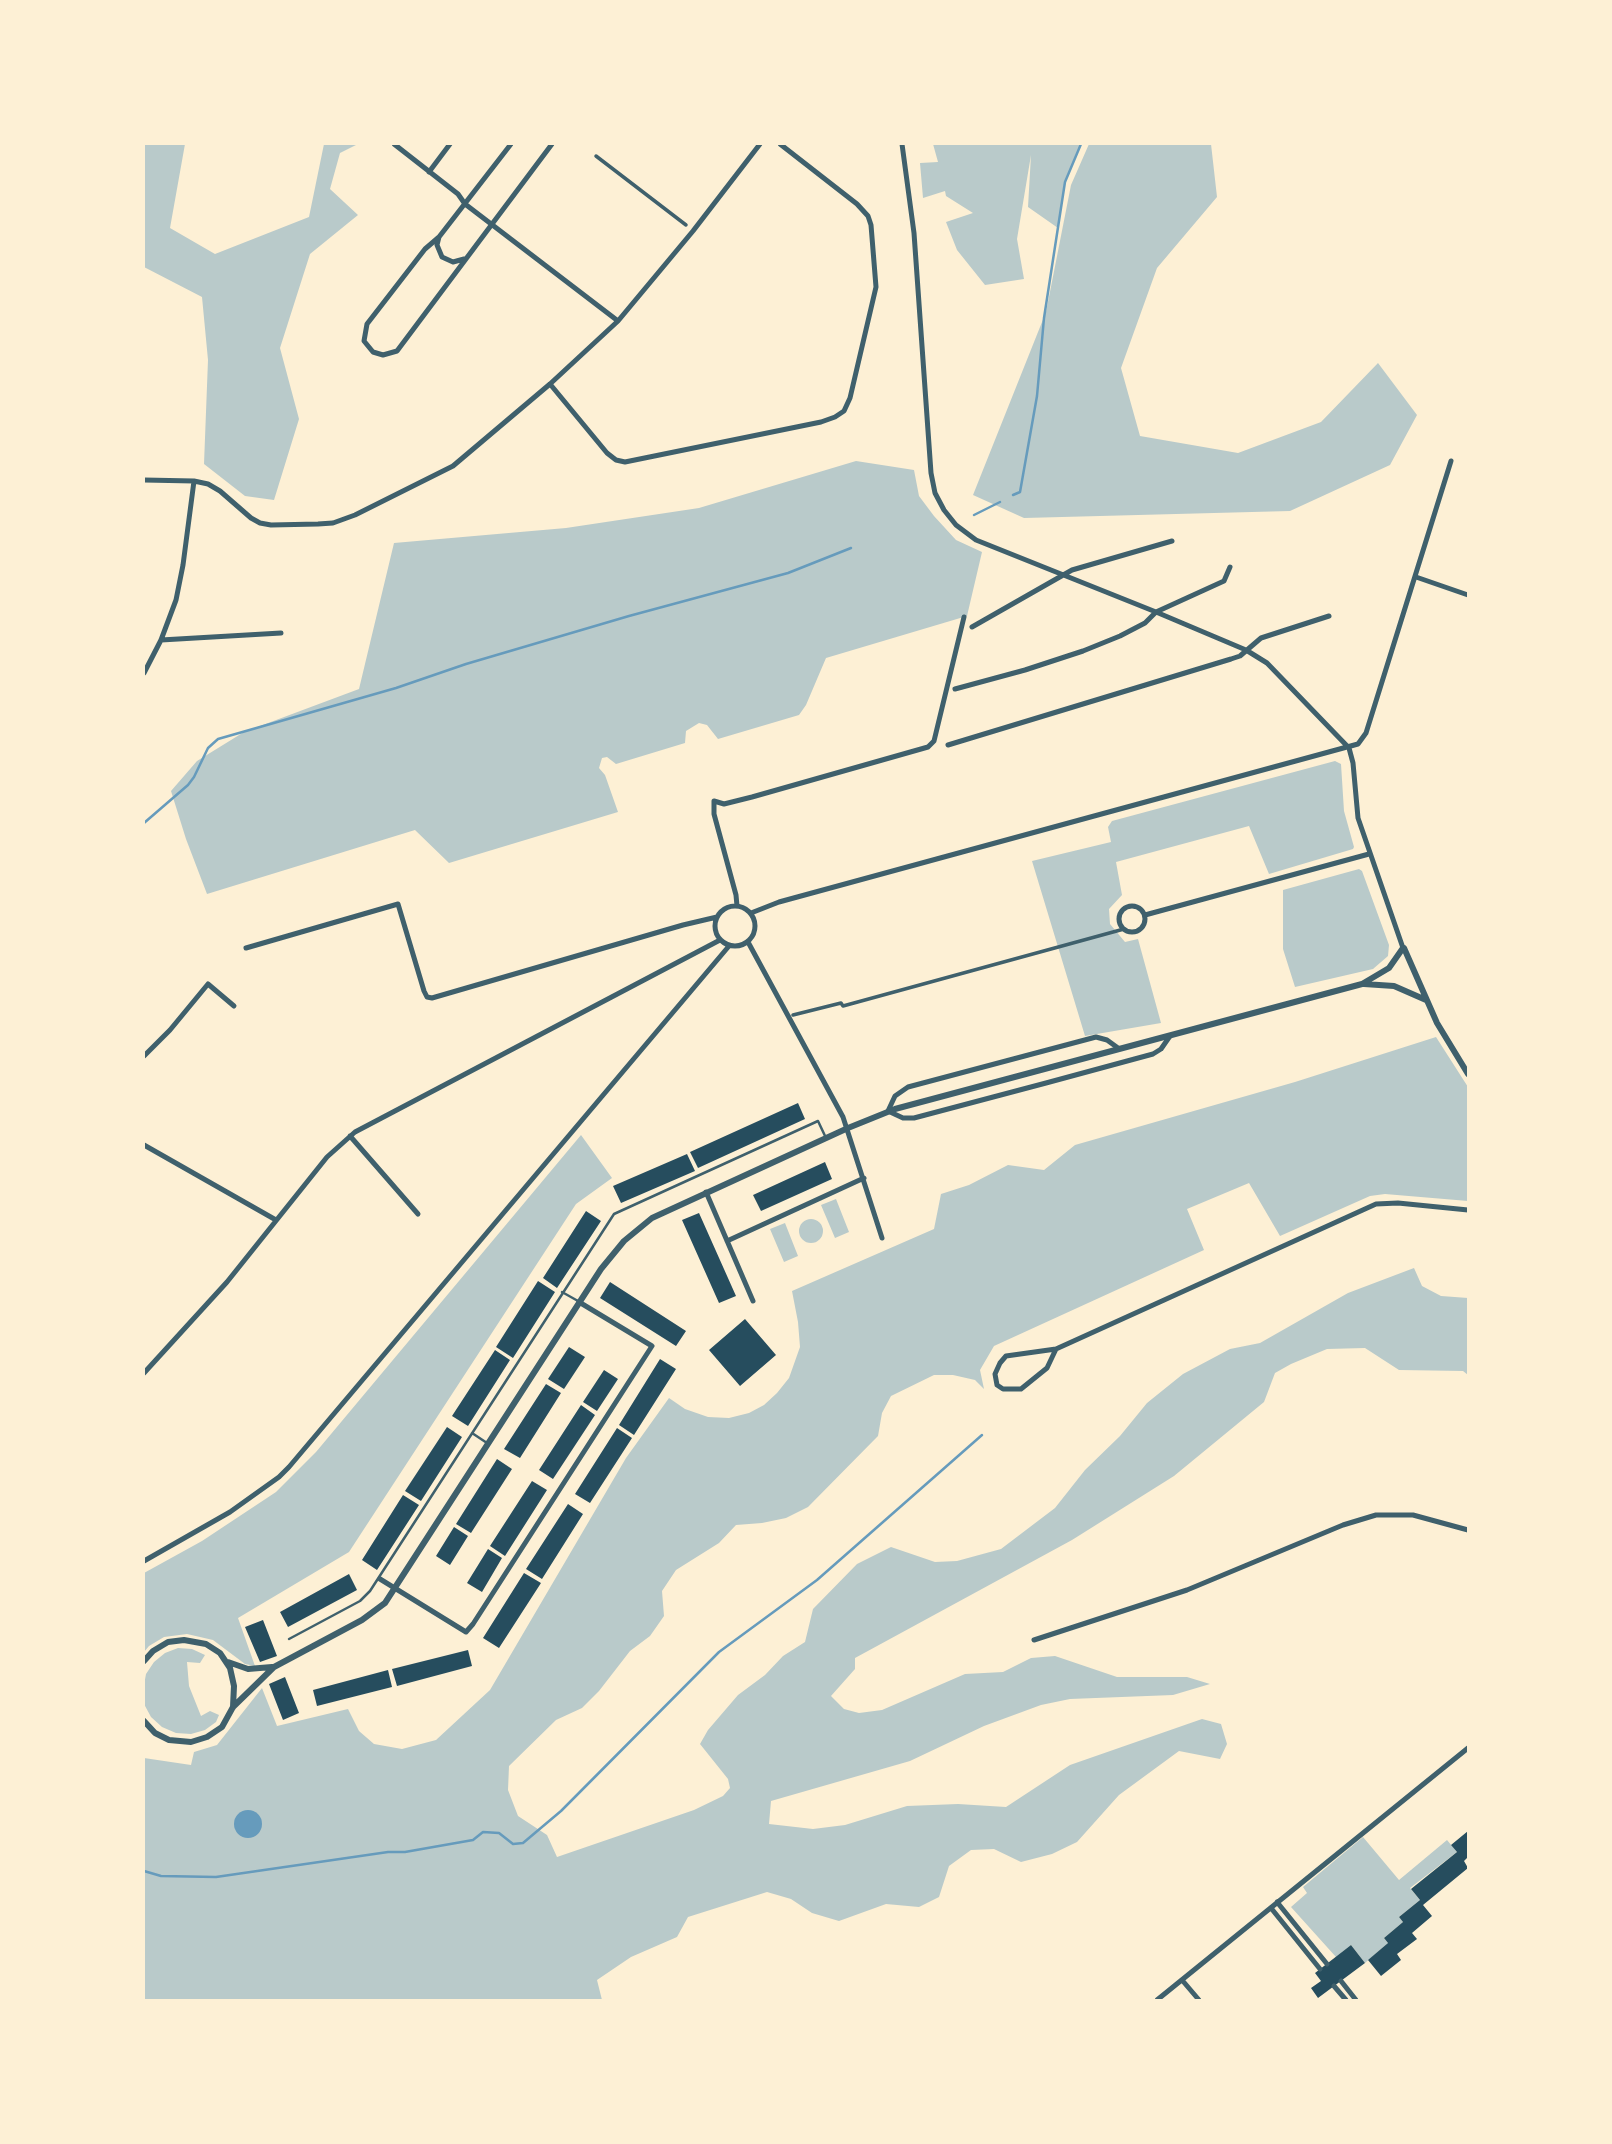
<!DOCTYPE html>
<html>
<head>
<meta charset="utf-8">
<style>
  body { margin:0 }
  #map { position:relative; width:1612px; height:2144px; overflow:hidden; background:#fdf0d5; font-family:Barlow,sans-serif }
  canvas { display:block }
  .frame { position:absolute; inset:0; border:145px solid #fdf0d5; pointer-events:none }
</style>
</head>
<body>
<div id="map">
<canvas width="1612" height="2144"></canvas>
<div class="frame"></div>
</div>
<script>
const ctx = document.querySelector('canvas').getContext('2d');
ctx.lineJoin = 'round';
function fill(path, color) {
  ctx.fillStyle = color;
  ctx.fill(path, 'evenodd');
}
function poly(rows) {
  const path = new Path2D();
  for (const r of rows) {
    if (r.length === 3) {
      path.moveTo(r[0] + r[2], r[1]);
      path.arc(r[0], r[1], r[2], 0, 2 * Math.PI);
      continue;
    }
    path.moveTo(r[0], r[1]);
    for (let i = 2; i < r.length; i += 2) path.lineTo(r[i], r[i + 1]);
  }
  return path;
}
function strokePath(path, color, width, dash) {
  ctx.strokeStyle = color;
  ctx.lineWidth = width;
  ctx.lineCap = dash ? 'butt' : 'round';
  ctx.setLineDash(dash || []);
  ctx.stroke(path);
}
fill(poly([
  [144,144,185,144,170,228,215,254,309,217,324,144,358,144,340,153,330,189,358,215,310,254,280,348,299,419,274,500,245,496,204,464,208,360,202,297,144,267],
  [933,144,1081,144,1065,182,1058,228,1028,207,1031,155,1017,239,1024,279,985,285,957,250,946,222,973,213,946,196,945,191,923,198,920,163,938,162],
  [1089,144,1211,144,1217,197,1157,268,1121,368,1140,436,1238,453,1321,422,1378,363,1417,415,1390,465,1290,511,1024,518,973,495,1046,312,1071,185],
  [856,461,914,470,919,496,934,516,956,540,982,552,967,616,826,658,806,705,799,715,718,739,707,725,699,723,686,731,685,743,616,764,607,757,602,758,599,768,605,775,618,812,449,863,415,830,207,894,186,839,171,791,197,761,244,732,359,689,394,543,566,528,699,508],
  [1335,761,1341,764,1344,811,1354,847,1353,849,1269,874,1249,826,1116,862,1122,895,1109,909,1110,924,1125,942,1138,939,1161,1023,1085,1036,1032,861,1111,842,1108,827,1112,821],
  [1359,869,1362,871,1389,945,1388,956,1373,969,1295,987,1283,949,1283,890],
  [1436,1037,1468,1087,1468,1201,1385,1194,1370,1196,1280,1236,1249,1183,1187,1209,1204,1250,994,1346,980,1370,984,1389,975,1380,953,1375,934,1375,891,1396,882,1413,878,1436,808,1507,786,1518,762,1523,736,1525,719,1543,676,1570,662,1591,664,1616,650,1636,630,1651,599,1691,582,1708,556,1720,509,1766,508,1790,518,1816,547,1835,557,1857,694,1810,723,1796,730,1788,728,1779,700,1744,708,1730,738,1695,765,1675,783,1656,805,1642,813,1609,857,1564,891,1547,935,1562,957,1561,1001,1549,1055,1508,1085,1470,1120,1436,1147,1403,1183,1374,1230,1349,1260,1343,1348,1293,1414,1268,1422,1286,1441,1296,1468,1298,1468,1375,1463,1371,1399,1370,1365,1348,1327,1349,1291,1364,1275,1373,1264,1402,1174,1476,1072,1540,855,1658,855,1669,831,1696,844,1709,859,1713,882,1710,965,1674,1003,1672,1031,1658,1055,1656,1117,1677,1187,1677,1210,1684,1173,1695,1070,1699,1041,1705,984,1726,910,1761,771,1801,769,1824,813,1829,845,1825,907,1806,958,1804,1006,1807,1070,1765,1202,1719,1221,1724,1227,1744,1220,1759,1179,1751,1119,1795,1077,1842,1052,1854,1021,1862,994,1849,971,1850,949,1866,939,1897,919,1907,886,1904,839,1921,812,1913,791,1899,767,1892,688,1917,677,1937,631,1957,597,1980,602,2000,144,2000,144,1758,191,1765,194,1752,217,1745,262,1688,277,1726,348,1709,359,1731,374,1744,402,1749,436,1740,490,1690,626,1458,669,1398,685,1409,708,1417,729,1418,749,1413,764,1405,777,1393,789,1378,800,1347,798,1322,792,1291,934,1229,941,1194,969,1185,1008,1165,1044,1170,1075,1145,1295,1082],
  [581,1135,612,1178,576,1204,349,1552,238,1618,255,1666,245,1664,213,1640,187,1634,164,1637,149,1646,144,1652,144,1573,202,1541,276,1492,316,1452],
  [836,1199,849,1232,835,1238,821,1205],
  [811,1231,12],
  [785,1223,798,1256,784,1262,770,1229],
  [178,1648,192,1649,205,1655,200,1663,187,1662,189,1686,201,1716,210,1711,219,1715,216,1722,205,1730,191,1734,176,1733,162,1727,151,1717,144,1704,144,1685,146,1674,154,1662,165,1653],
  [1363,1837,1399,1880,1447,1840,1457,1852,1410,1888,1420,1900,1399,1917,1403,1922,1384,1938,1388,1943,1365,1963,1351,1945,1336,1957,1291,1907,1307,1893,1303,1887]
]), '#b9caca');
fill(poly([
  [248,1824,14]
]), '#669bbc');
strokePath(poly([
  [1013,495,1020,492,1037,396,1044,318,1065,182,1081,144],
  [974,515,1000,502],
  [144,823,188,785,194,777,208,748,218,739,396,688,466,664,629,616,788,573,851,548],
  [144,1871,161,1876,216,1877,388,1852,405,1852,473,1840,483,1832,499,1833,513,1844,523,1843,561,1811,719,1652,817,1580,982,1435]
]), '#669bbc', 2.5);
fill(poly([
  [798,1103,805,1119,698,1168,690,1152],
  [687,1154,695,1171,621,1203,613,1186],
  [825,1162,832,1179,761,1211,753,1195],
  [586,1211,601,1221,557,1288,543,1278],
  [699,1213,736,1296,719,1303,682,1220],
  [538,1281,555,1292,513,1358,496,1347],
  [610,1282,686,1331,676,1346,600,1298],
  [745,1319,776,1355,740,1386,709,1350],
  [569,1347,585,1357,564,1389,548,1379],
  [495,1350,510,1360,468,1426,452,1416],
  [660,1359,676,1369,634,1435,619,1425],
  [604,1370,618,1379,597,1411,583,1402],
  [546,1384,561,1393,520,1458,504,1449],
  [581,1405,595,1415,553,1479,539,1470],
  [447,1427,462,1437,421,1501,405,1491],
  [617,1428,632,1438,590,1503,575,1494],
  [497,1459,512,1469,471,1533,456,1524],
  [532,1481,547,1490,505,1556,490,1546],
  [403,1495,419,1505,377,1570,362,1560],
  [568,1504,583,1514,542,1579,526,1569],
  [454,1527,468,1536,450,1565,436,1556],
  [488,1549,502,1558,482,1592,467,1583],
  [524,1573,541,1583,499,1648,483,1638],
  [349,1574,357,1590,288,1627,280,1612],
  [263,1620,277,1656,260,1662,245,1627],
  [468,1650,472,1666,397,1686,392,1669],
  [388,1670,392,1687,317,1706,313,1690],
  [285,1677,299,1713,283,1720,269,1684],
  [1468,1831,1468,1857,1464,1861,1468,1868,1423,1905,1432,1916,1412,1933,1417,1939,1397,1954,1401,1960,1381,1976,1368,1960,1388,1943,1384,1938,1403,1922,1399,1917,1420,1900,1411,1889,1457,1852,1451,1845],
  [1351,1945,1365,1963,1318,1998,1311,1988,1321,1981,1315,1973]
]), '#264d5e');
strokePath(poly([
  [562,1292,578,1301],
  [472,1433,487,1443],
  [289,1639,360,1601,370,1591,614,1214,818,1121,826,1138]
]), '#3f606c', 2.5);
strokePath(poly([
  [596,156,686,225],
  [793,1015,841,1003,843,1006,1124,929]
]), '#3f606c', 3.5);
strokePath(poly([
  [394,144,458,194,465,204,618,321],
  [511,144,439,237,425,249,367,324,364,341,373,352,383,355,397,351,552,144],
  [902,144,914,233,931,473,935,493,944,510,956,525,976,540,1156,612,1246,650,1267,663,1349,748,1353,763,1358,818,1403,948],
  [429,172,450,144],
  [439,237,437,245,442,257,453,262,464,259],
  [550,384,607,453,616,460,625,462,821,422,835,417,844,411,850,398,876,287,871,225,868,216,857,204,780,144],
  [144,480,194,481,183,565,176,600,161,640,144,673],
  [194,481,208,484,220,491,251,518,260,523,271,525,318,524,333,523,355,515,453,466,550,384,618,321,693,231,760,144],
  [1416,577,1468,595],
  [972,627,1072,570,1172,541],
  [161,640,281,633],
  [955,689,1025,670,1083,651,1120,636,1145,623,1156,612,1224,581,1230,567],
  [948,745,1231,659,1240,656,1261,638,1329,616],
  [735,926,20],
  [737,906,736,895,714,814,714,801,724,804,752,797,928,747,934,741,964,617],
  [1132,919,13],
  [751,913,779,902,1358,744,1366,733,1451,461],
  [1145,915,1369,854],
  [748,942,843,1117,882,1238],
  [246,948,398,904,424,991,427,997,432,998,683,925,717,917],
  [1118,1048,1107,1040,1096,1037,908,1087,895,1096,888,1111,903,1118,914,1118,1046,1083,1153,1054,1161,1049,1170,1036],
  [144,1056,170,1030,208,984,234,1006],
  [350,1136,418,1214],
  [144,1145,276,1220],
  [706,1192,753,1301],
  [727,1241,864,1178],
  [1056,1349,1047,1368,1021,1389,1003,1389,997,1385,995,1374,1000,1363,1006,1356,1056,1349,1376,1204,1398,1203,1468,1210],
  [144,1373,227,1282,327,1157,355,1132,720,940],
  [144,1561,230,1512,279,1477,289,1467,729,946],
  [380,1579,466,1632,473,1624,652,1346,579,1302],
  [1034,1640,1187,1590,1343,1525,1376,1515,1413,1515,1468,1530],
  [1277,1902,1327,1964],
  [1271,1908,1320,1969],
  [1182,1980,1199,2000],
  [1341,1981,1356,2000],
  [1334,1986,1346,2000],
  [1157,2000,1468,1748]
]), '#3f606c', 5);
strokePath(poly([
  [1404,948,1437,1023,1468,1074],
  [1364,984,1394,986,1426,1000],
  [144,1661,153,1651,168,1642,184,1640,206,1644,220,1653,230,1668,234,1686,233,1707],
  [228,1662,248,1669,272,1667],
  [144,1721,155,1733,169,1740,191,1742,207,1737,222,1727,233,1707,274,1667,362,1620,385,1603,601,1269,624,1241,652,1218,848,1128,895,1109,1362,984,1389,968,1403,948]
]), '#3f606c', 6);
</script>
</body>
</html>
